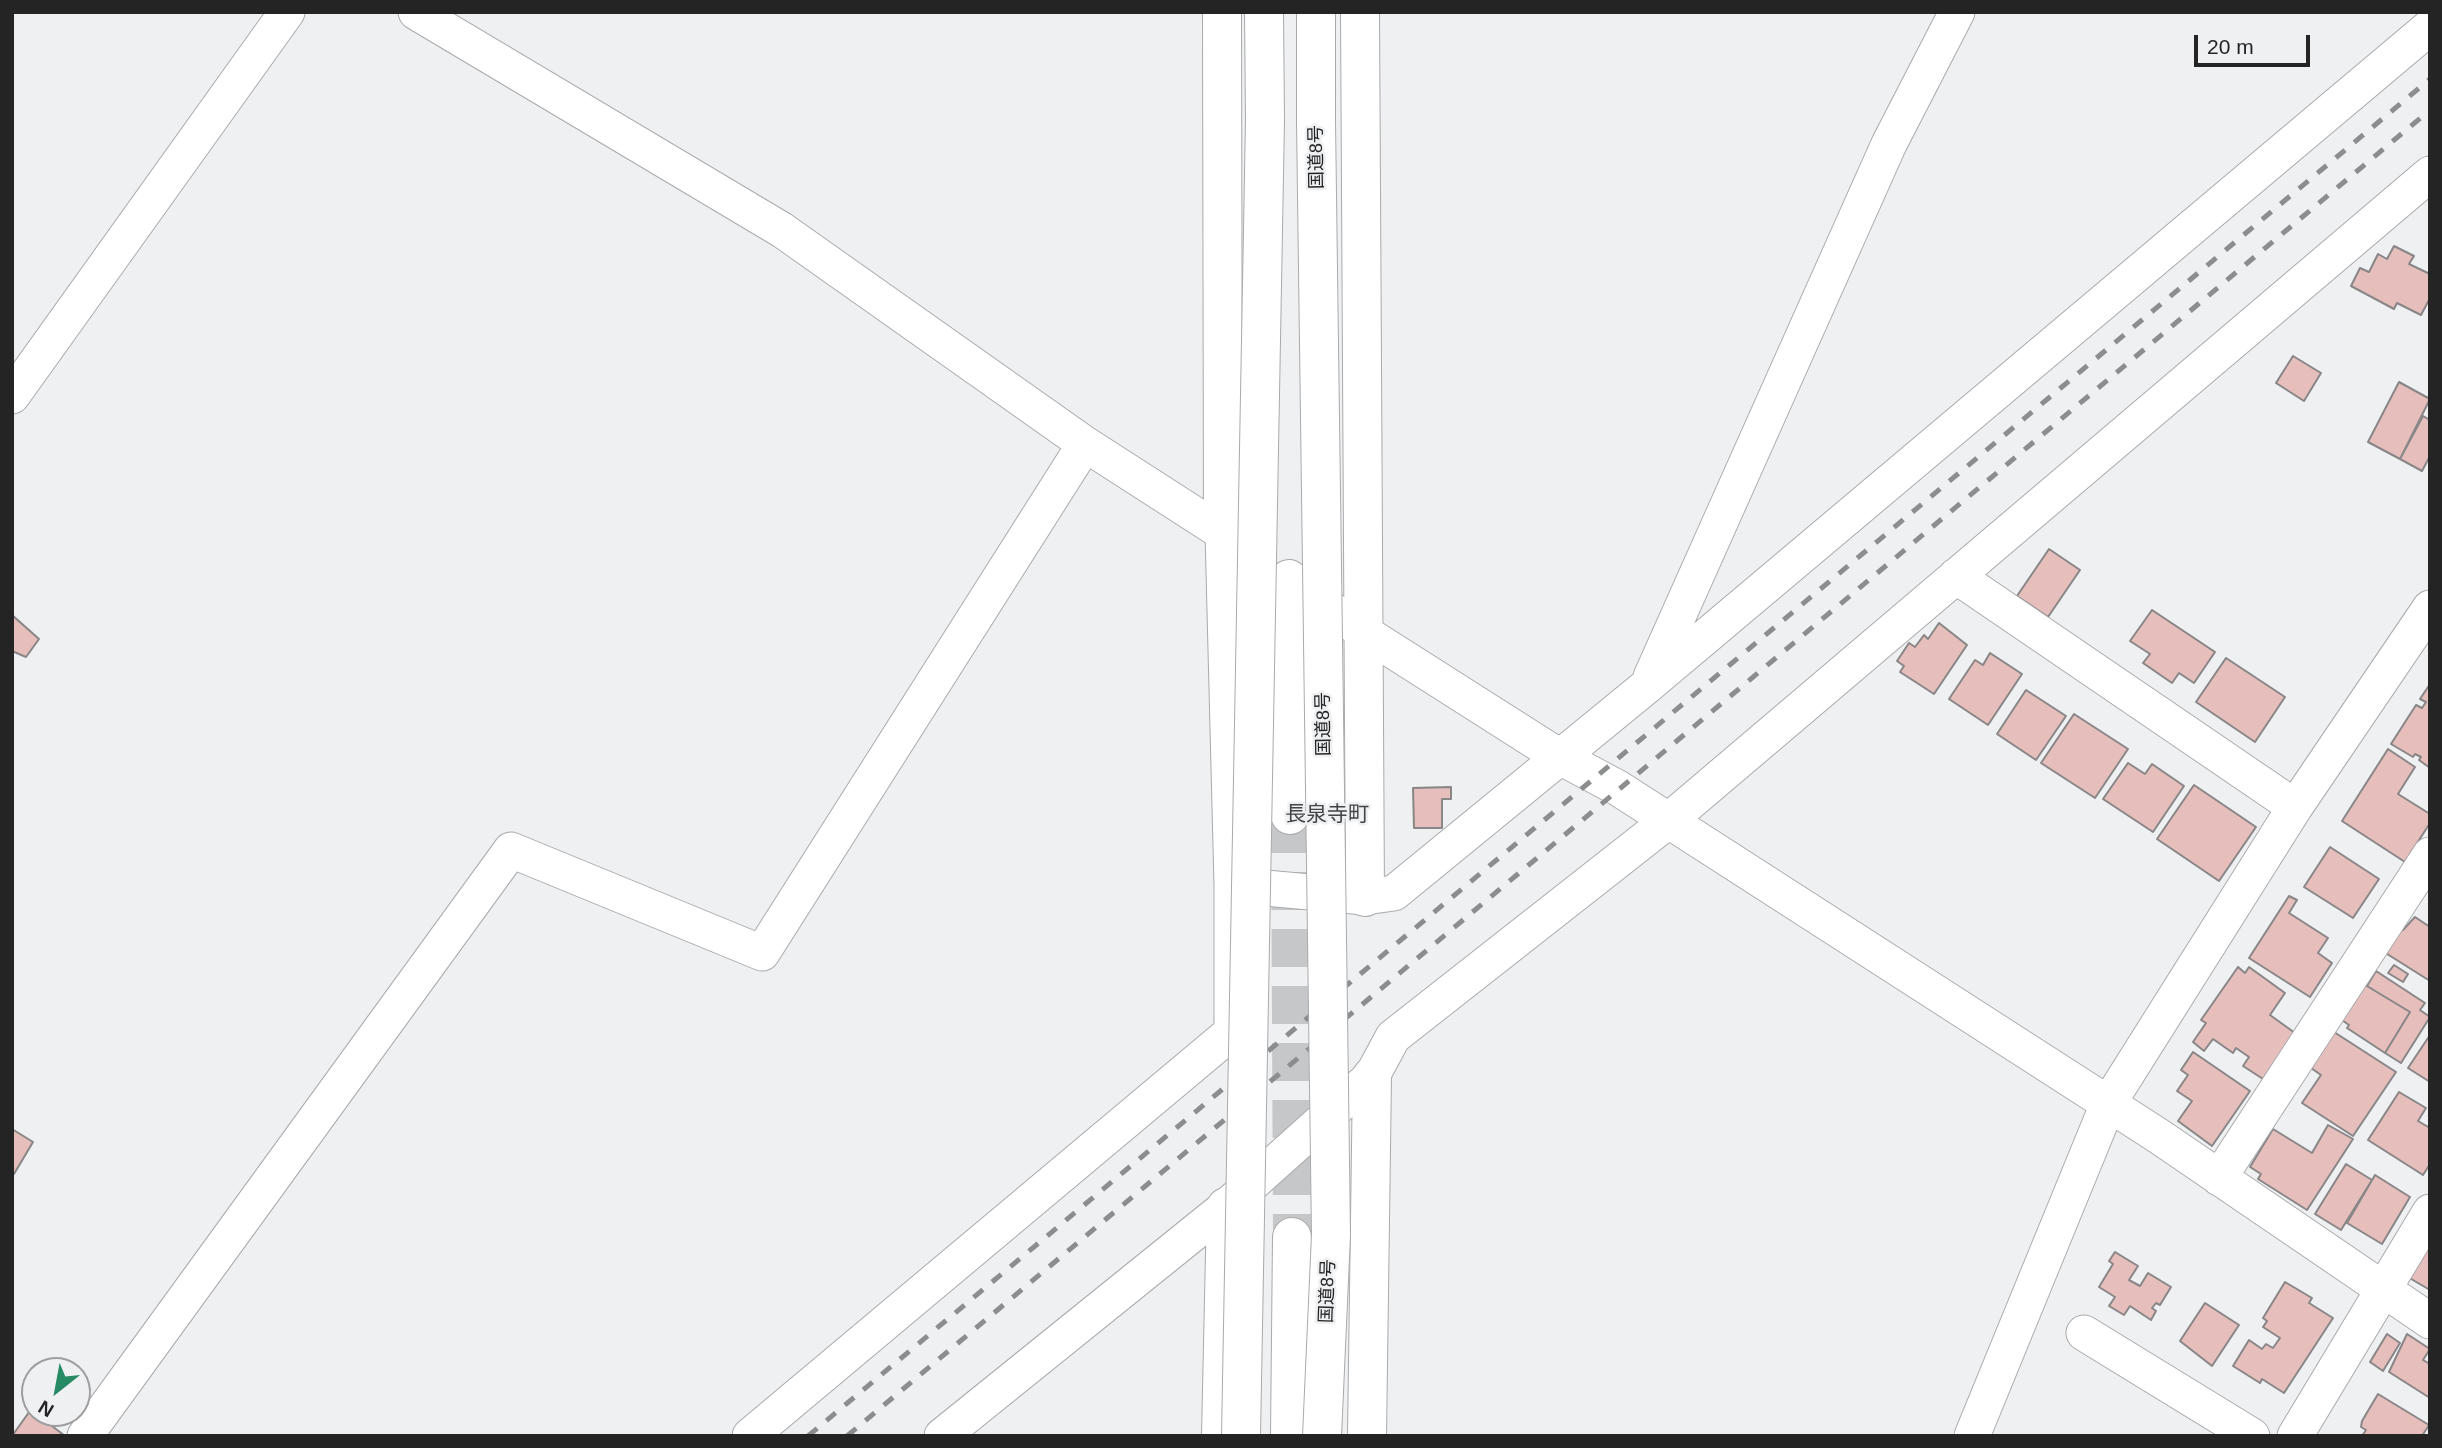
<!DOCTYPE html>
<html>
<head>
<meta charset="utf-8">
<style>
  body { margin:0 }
  #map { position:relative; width:2442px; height:1448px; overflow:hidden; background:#eff0f2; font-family:Arial,sans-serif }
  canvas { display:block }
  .frame { position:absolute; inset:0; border:14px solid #242425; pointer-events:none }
  .north { position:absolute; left:21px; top:1357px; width:70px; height:70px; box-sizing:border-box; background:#eff0f2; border:2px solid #9e9ea0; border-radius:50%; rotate:211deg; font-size:19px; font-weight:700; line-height:28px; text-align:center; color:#242425 }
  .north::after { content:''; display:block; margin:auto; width:24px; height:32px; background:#278a64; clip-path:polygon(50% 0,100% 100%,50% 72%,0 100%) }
  .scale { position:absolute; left:2194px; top:35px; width:116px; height:32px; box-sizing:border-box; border:4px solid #242425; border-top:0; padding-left:9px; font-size:21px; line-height:24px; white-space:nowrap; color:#242425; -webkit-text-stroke:5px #eff0f2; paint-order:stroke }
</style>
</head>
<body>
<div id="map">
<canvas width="2442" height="1448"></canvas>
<div class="frame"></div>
<div class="north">N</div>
<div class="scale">20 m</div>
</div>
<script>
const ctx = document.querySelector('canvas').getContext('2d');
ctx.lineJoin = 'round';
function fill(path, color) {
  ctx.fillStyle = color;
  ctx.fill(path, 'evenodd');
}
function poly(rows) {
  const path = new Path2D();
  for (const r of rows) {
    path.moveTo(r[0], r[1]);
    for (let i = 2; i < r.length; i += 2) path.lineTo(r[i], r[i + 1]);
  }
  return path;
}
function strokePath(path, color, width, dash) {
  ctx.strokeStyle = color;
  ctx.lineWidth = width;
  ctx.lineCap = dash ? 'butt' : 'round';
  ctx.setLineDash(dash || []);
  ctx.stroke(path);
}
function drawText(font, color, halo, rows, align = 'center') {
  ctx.font = font + ' Arial,"Noto Sans JP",sans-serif';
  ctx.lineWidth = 5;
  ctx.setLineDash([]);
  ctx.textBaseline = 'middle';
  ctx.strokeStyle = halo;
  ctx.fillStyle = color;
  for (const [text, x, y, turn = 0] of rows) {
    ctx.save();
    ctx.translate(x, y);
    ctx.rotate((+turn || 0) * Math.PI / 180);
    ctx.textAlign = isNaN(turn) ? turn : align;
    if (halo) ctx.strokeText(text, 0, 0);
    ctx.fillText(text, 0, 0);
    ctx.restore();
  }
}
const building = poly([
  [2394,246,2414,256,2409,264,2430,274,2430,298,2421,315,2397,303,2394,309,2351,286,2360,268,2369,272,2378,254,2387,259,2394,246],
  [2293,356,2321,373,2304,401,2276,383,2293,356],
  [2399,382,2430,399,2400,459,2368,442,2399,382],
  [2423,416,2430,420,2430,456,2422,471,2400,459,2423,416],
  [2049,549,2080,570,2048,617,2017,596,2049,549],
  [2152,610,2215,652,2194,683,2179,673,2172,683,2143,663,2150,654,2130,641,2152,610],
  [12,615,39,639,26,657,12,651,12,615],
  [1939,623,1967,645,1934,694,1900,672,1904,666,1897,661,1909,643,1915,647,1924,635,1928,639,1939,623],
  [1990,653,2022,674,1988,725,1949,699,1975,660,1983,665,1990,653],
  [2226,658,2285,697,2255,742,2196,702,2226,658],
  [2430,684,2430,768,2419,760,2421,757,2415,754,2413,757,2391,744,2416,705,2422,708,2426,702,2420,699,2430,684],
  [2026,690,2066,716,2036,760,1997,734,2026,690],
  [2074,714,2128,749,2095,798,2041,763,2074,714],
  [2388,749,2415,767,2398,794,2430,814,2430,823,2405,862,2342,821,2388,749],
  [2128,763,2145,774,2152,764,2184,786,2153,832,2103,799,2128,763],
  [2194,785,2256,827,2219,881,2157,839,2194,785],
  [1451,787,1451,799,1442,799,1442,828,1414,828,1413,788,1451,787],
  [2330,847,2379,879,2353,918,2304,887,2330,847],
  [2289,896,2297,900,2289,913,2328,938,2318,953,2332,963,2310,997,2249,958,2289,896],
  [2415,917,2430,927,2430,981,2384,952,2399,927,2403,930,2415,917],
  [2394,965,2408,974,2403,982,2388,973,2394,965],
  [2238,967,2245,973,2249,967,2285,993,2270,1015,2295,1033,2263,1079,2243,1066,2249,1057,2236,1048,2233,1053,2213,1039,2204,1051,2193,1042,2206,1023,2201,1020,2238,967],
  [2376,971,2425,1003,2420,1010,2430,1017,2401,1063,2385,1053,2410,1012,2367,986,2376,971],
  [2362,983,2410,1012,2385,1053,2347,1028,2349,1025,2339,1018,2362,983],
  [2334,1032,2396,1072,2353,1136,2302,1103,2321,1075,2311,1068,2334,1032],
  [2430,1035,2430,1082,2408,1068,2430,1035],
  [2193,1052,2250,1091,2212,1146,2178,1121,2192,1101,2177,1091,2188,1075,2181,1070,2193,1052],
  [2399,1092,2426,1108,2418,1121,2430,1128,2430,1164,2423,1175,2368,1140,2399,1092],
  [2328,1125,2353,1139,2307,1210,2258,1179,2261,1174,2250,1167,2273,1129,2312,1153,2328,1125],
  [12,1129,33,1142,14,1174,12,1173,12,1129],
  [2346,1164,2372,1180,2341,1230,2315,1214,2346,1164],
  [2375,1175,2410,1197,2382,1244,2347,1223,2375,1175],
  [2430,1238,2430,1290,2406,1276,2430,1238],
  [2115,1252,2138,1266,2129,1280,2140,1286,2148,1273,2171,1287,2160,1305,2156,1303,2152,1308,2156,1311,2151,1320,2130,1306,2124,1315,2109,1306,2115,1297,2099,1287,2113,1264,2109,1261,2115,1252],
  [2285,1282,2312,1298,2309,1303,2333,1318,2284,1393,2262,1379,2260,1383,2233,1366,2249,1340,2262,1349,2266,1344,2273,1348,2280,1338,2263,1327,2267,1321,2263,1318,2285,1282],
  [2205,1303,2239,1325,2212,1366,2180,1341,2205,1303],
  [2387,1334,2400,1343,2383,1371,2370,1362,2387,1334],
  [2407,1334,2430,1349,2423,1360,2430,1364,2430,1398,2389,1372,2407,1334],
  [2378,1394,2429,1425,2422,1436,2362,1436,2366,1430,2361,1427,2362,1421,2378,1394],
  [32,1408,35,1413,65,1436,12,1436,32,1408]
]);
fill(building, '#e6bfbd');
strokePath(building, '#888686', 2);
strokePath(poly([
  [1290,815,1292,1237]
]), '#c6c7c9', 38, [38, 19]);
const minor = poly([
  [416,12,782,230,1085,444,1242,545],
  [12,396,287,12],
  [1223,532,1232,885],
  [1956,576,2295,807],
  [1304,590,1362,631,1560,757,1618,788,2157,1135,2430,1321],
  [1651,677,1889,144,1957,12],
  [2219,1178,2430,855],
  [2084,1333,2252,1436],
  [85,1436,511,850,762,953,1085,444],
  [750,1436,1232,1032,1232,885,1365,897,1394,893,1647,686,2430,27],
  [942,1436,1226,1207,1372,1076,1393,1037,1668,821,2430,174],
  [1972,1436,2108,1104,2295,807,2430,608],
  [2295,1436,2430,1212]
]);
const tertiary = poly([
  [1222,12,1223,532],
  [1360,12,1365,897],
  [1289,579,1290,815],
  [1221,1436,1226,1207],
  [1290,1436,1292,1237],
  [1367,1436,1372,1076]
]);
const trunk = poly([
  [1264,12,1265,120],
  [1316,12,1316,121]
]);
strokePath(minor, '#a9aaac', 37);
strokePath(tertiary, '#a9aaac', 40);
strokePath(trunk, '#a9aaac', 40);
strokePath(minor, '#fff', 35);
strokePath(tertiary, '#fff', 38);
strokePath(trunk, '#fff', 38);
strokePath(poly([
  [808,1436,2430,79],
  [847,1436,2430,110]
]), '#8c8d8e', 5, [12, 12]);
const trunkBridge = poly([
  [1316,121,1331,1235,1322,1436],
  [1241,1436,1265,120]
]);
strokePath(trunkBridge, '#a9aaac', 40, []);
strokePath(trunkBridge, '#fff', 38);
drawText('18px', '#242425', '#eff0f2', [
  ["国道8号",1317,157,-91],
  ["国道8号",1324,724,-91],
  ["国道8号",1328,1291,-88]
]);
drawText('21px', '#434445', '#eff0f2', [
  ["長泉寺町",1327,815]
]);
</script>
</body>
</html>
